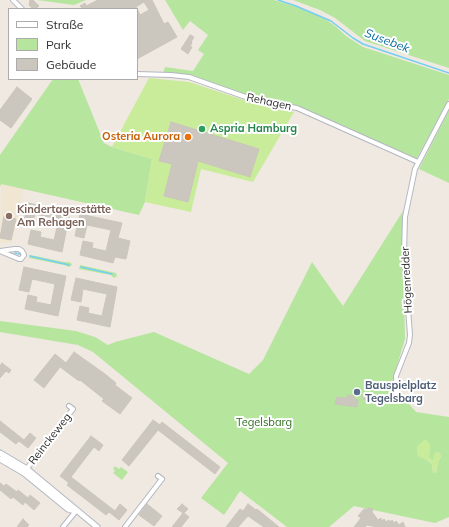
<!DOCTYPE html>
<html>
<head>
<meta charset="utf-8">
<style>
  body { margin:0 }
  #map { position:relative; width:449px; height:527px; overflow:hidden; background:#efe9e1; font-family:Mulish,sans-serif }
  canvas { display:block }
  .legend { position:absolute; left:8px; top:8px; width:130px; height:72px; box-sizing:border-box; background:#fff; border:1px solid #ababab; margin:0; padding:5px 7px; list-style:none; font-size:12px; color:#2e2e2e }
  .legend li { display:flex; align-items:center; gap:8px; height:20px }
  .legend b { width:20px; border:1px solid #ababab }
</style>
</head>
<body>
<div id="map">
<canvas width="449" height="527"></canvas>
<ul class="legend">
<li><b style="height:5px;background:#fff"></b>Straße</li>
<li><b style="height:11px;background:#b6e59e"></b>Park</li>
<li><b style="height:11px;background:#cbc7bf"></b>Gebäude</li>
</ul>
</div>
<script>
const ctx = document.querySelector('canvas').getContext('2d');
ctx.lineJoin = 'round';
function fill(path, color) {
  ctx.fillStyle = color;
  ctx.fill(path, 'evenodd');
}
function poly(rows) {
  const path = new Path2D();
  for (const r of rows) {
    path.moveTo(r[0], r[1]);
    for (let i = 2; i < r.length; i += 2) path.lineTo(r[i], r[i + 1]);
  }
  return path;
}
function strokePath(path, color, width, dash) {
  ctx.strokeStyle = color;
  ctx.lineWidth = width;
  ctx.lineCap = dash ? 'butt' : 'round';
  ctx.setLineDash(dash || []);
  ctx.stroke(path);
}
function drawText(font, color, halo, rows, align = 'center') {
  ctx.font = font + ' Mulish,sans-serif';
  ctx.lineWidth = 4;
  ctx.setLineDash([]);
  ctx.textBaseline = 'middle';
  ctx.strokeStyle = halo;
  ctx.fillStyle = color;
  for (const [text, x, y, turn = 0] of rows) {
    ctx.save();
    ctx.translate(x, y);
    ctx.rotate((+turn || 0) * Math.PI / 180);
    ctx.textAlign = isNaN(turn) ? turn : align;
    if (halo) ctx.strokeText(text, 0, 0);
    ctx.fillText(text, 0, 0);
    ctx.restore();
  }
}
fill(poly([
  [1,184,24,189,12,243,0,243]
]), '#f0e6d1');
fill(poly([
  [37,0,86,0,74,5],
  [165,0,274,0,300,8,325,19,334,25,346,36,363,47,449,75,449,99,416,160,298,107,282,103,258,100,194,77,163,73,165,67,193,71,204,54,198,50,208,35,190,21,183,30],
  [293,0,449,0,449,68,365,41,335,18,320,10],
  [53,79,78,79,104,143,112,147,152,159,145,202,139,215,1,184,0,187,0,155],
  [449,110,449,183,419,169],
  [403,211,402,217,405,339,389,392,391,395,395,382,400,384,403,397,416,412,449,417,449,517,435,523,354,506,329,527,287,527,240,491,224,515,201,498,228,463,93,352,78,345,0,332,0,321,76,331,95,337,108,345,115,342,154,332,249,374,263,360,312,262,343,306],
  [430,450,428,457,432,460,434,460,438,452,441,456,438,462,436,473,433,472,432,464,426,459],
  [30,255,64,262,68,262,71,263,72,265,69,267,64,265,29,258],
  [80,265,116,273,117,276,114,278,111,275,79,269],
  [115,466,119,469,121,467,128,472,122,480,113,473,115,471,113,469]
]), '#b6e59e');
fill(poly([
  [149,78,189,82,259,105,294,112,253,182,201,169,191,212,145,202,152,159,112,147],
  [424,440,426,440,430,444,430,450,429,457,432,460,433,460,434,454,435,452,440,454,441,456,438,462,436,473,433,473,432,464,428,460,419,457,417,454,417,446]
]), '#c9ec9a');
strokePath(poly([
  [278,0,296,6,331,21,353,38,363,44,449,73],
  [15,253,20,254],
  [30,256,69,265],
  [81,267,112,274]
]), '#75cff0', 1.5);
const building = poly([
  [30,0,33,0,39,6,35,9,33,9,29,5,30,0],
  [98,0,152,0,164,24,168,22,177,37,137,59,137,9,81,9,82,8,80,6,85,3,86,6,98,0],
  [144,2,149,10,140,15,136,7,144,2],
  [190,35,194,37,191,42,192,43,190,46,192,47,188,54,181,49,190,35],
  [17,87,32,99,11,128,0,120,0,110,17,87],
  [171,122,259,149,250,177,198,161,188,202,164,196,172,164,159,161,171,122],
  [28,203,70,212,62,252,28,244,31,230,41,232,40,237,54,240,59,219,35,214,32,227,23,225,28,203],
  [80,214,122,223,118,238,130,241,126,259,115,257,113,263,80,255,83,241,93,243,92,248,106,251,111,230,87,225,84,238,75,236,80,214],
  [4,216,16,219,11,240,0,238,4,216],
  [24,267,66,276,58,316,25,309,28,295,37,297,36,302,51,305,55,284,32,279,29,292,19,290,24,267],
  [76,278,117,287,110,327,77,320,80,306,89,308,88,313,102,316,107,294,83,289,81,302,71,300,76,278],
  [74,352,105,374,116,383,115,385,132,398,120,414,102,401,104,399,80,380,79,381,60,367,44,388,34,380,55,354,66,363,74,352],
  [2,363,11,370,9,373,6,371,0,378,0,366,2,363],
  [372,382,385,384,383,390,371,388,372,382],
  [348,395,354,396,354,399,358,400,357,407,335,404,337,397,348,398,348,395],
  [363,395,377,397,376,401,363,399,363,395],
  [153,420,160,425,162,422,220,467,215,474,158,430,129,466,122,460,153,420],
  [0,421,24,440,30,433,36,438,28,448,19,441,16,444,0,432,0,421],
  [91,436,103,445,99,451,94,447,71,477,115,511,120,504,127,510,119,520,109,512,106,515,67,485,69,483,60,476,91,436],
  [0,483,4,486,6,484,17,492,18,490,28,498,30,495,40,503,34,510,25,502,23,505,13,497,11,499,0,490,0,483],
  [147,504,162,516,154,526,139,515,147,504],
  [182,504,188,509,184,513,189,517,181,527,172,527,183,513,177,509,182,504],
  [248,504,256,510,257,509,279,527,264,527,248,516,238,527,226,527,240,509,243,511,248,504],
  [369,508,373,509,372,512,378,520,381,518,382,521,384,519,386,522,389,520,390,522,392,520,394,523,396,521,399,525,403,522,405,527,377,527,367,525,365,527,354,527,361,518,358,516,364,509,368,509,369,508],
  [23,519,29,525,27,527,17,527,23,519]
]);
fill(building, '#cbc7bf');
strokePath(building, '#cbc5ba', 1);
const minor = poly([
  [13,0,22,9],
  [137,74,171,75,189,77,257,101,297,108,418,162],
  [0,251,15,249,19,249,22,251,24,255,21,259,19,259,0,251],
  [397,397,396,376,409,343,410,335,404,254,405,217,415,169,449,104],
  [25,471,73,409,69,406],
  [63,527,76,511],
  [125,527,162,479,158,476]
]);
const tertiary = poly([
  [0,453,27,469,97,527],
  [0,459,24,473,68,509,75,511]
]);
strokePath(minor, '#b4b7c1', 6);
strokePath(tertiary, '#b4b7c1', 7);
strokePath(minor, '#fff', 4);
strokePath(tertiary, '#fff', 5);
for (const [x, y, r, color] of [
  [202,129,4,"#2e9e5b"],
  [188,137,4,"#e8710a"],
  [9,216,4,"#8d6e63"],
  [357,392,4,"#5c6f8a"]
]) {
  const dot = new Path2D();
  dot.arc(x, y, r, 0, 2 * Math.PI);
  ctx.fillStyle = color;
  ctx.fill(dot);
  strokePath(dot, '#fff', 1.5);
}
drawText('11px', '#2e2e2e', '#fff', [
  ["Rehagen",269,102,12],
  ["Högenredder",407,280,-93],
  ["Reinckeweg",50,439,-52]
]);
drawText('bold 11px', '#27864d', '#fff', [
  ["Aspria Hamburg",210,129]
], 'left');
drawText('bold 11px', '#c56008', '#fff', [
  ["Osteria Aurora",180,137]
], 'right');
drawText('bold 11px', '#785e54', '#fff', [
  ["Kindertagesstätte",17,210],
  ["Am Rehagen",17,223]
], 'left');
drawText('bold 11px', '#4e5e75', '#fff', [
  ["Bauspielplatz",365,386],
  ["Tegelsbarg",365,399]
], 'left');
drawText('11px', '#2c6e1b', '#fff', [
  ["Tegelsbarg",264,423]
]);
drawText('italic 12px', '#0d6fa3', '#fff', [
  ["Susebek",387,41,21]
]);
</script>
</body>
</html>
